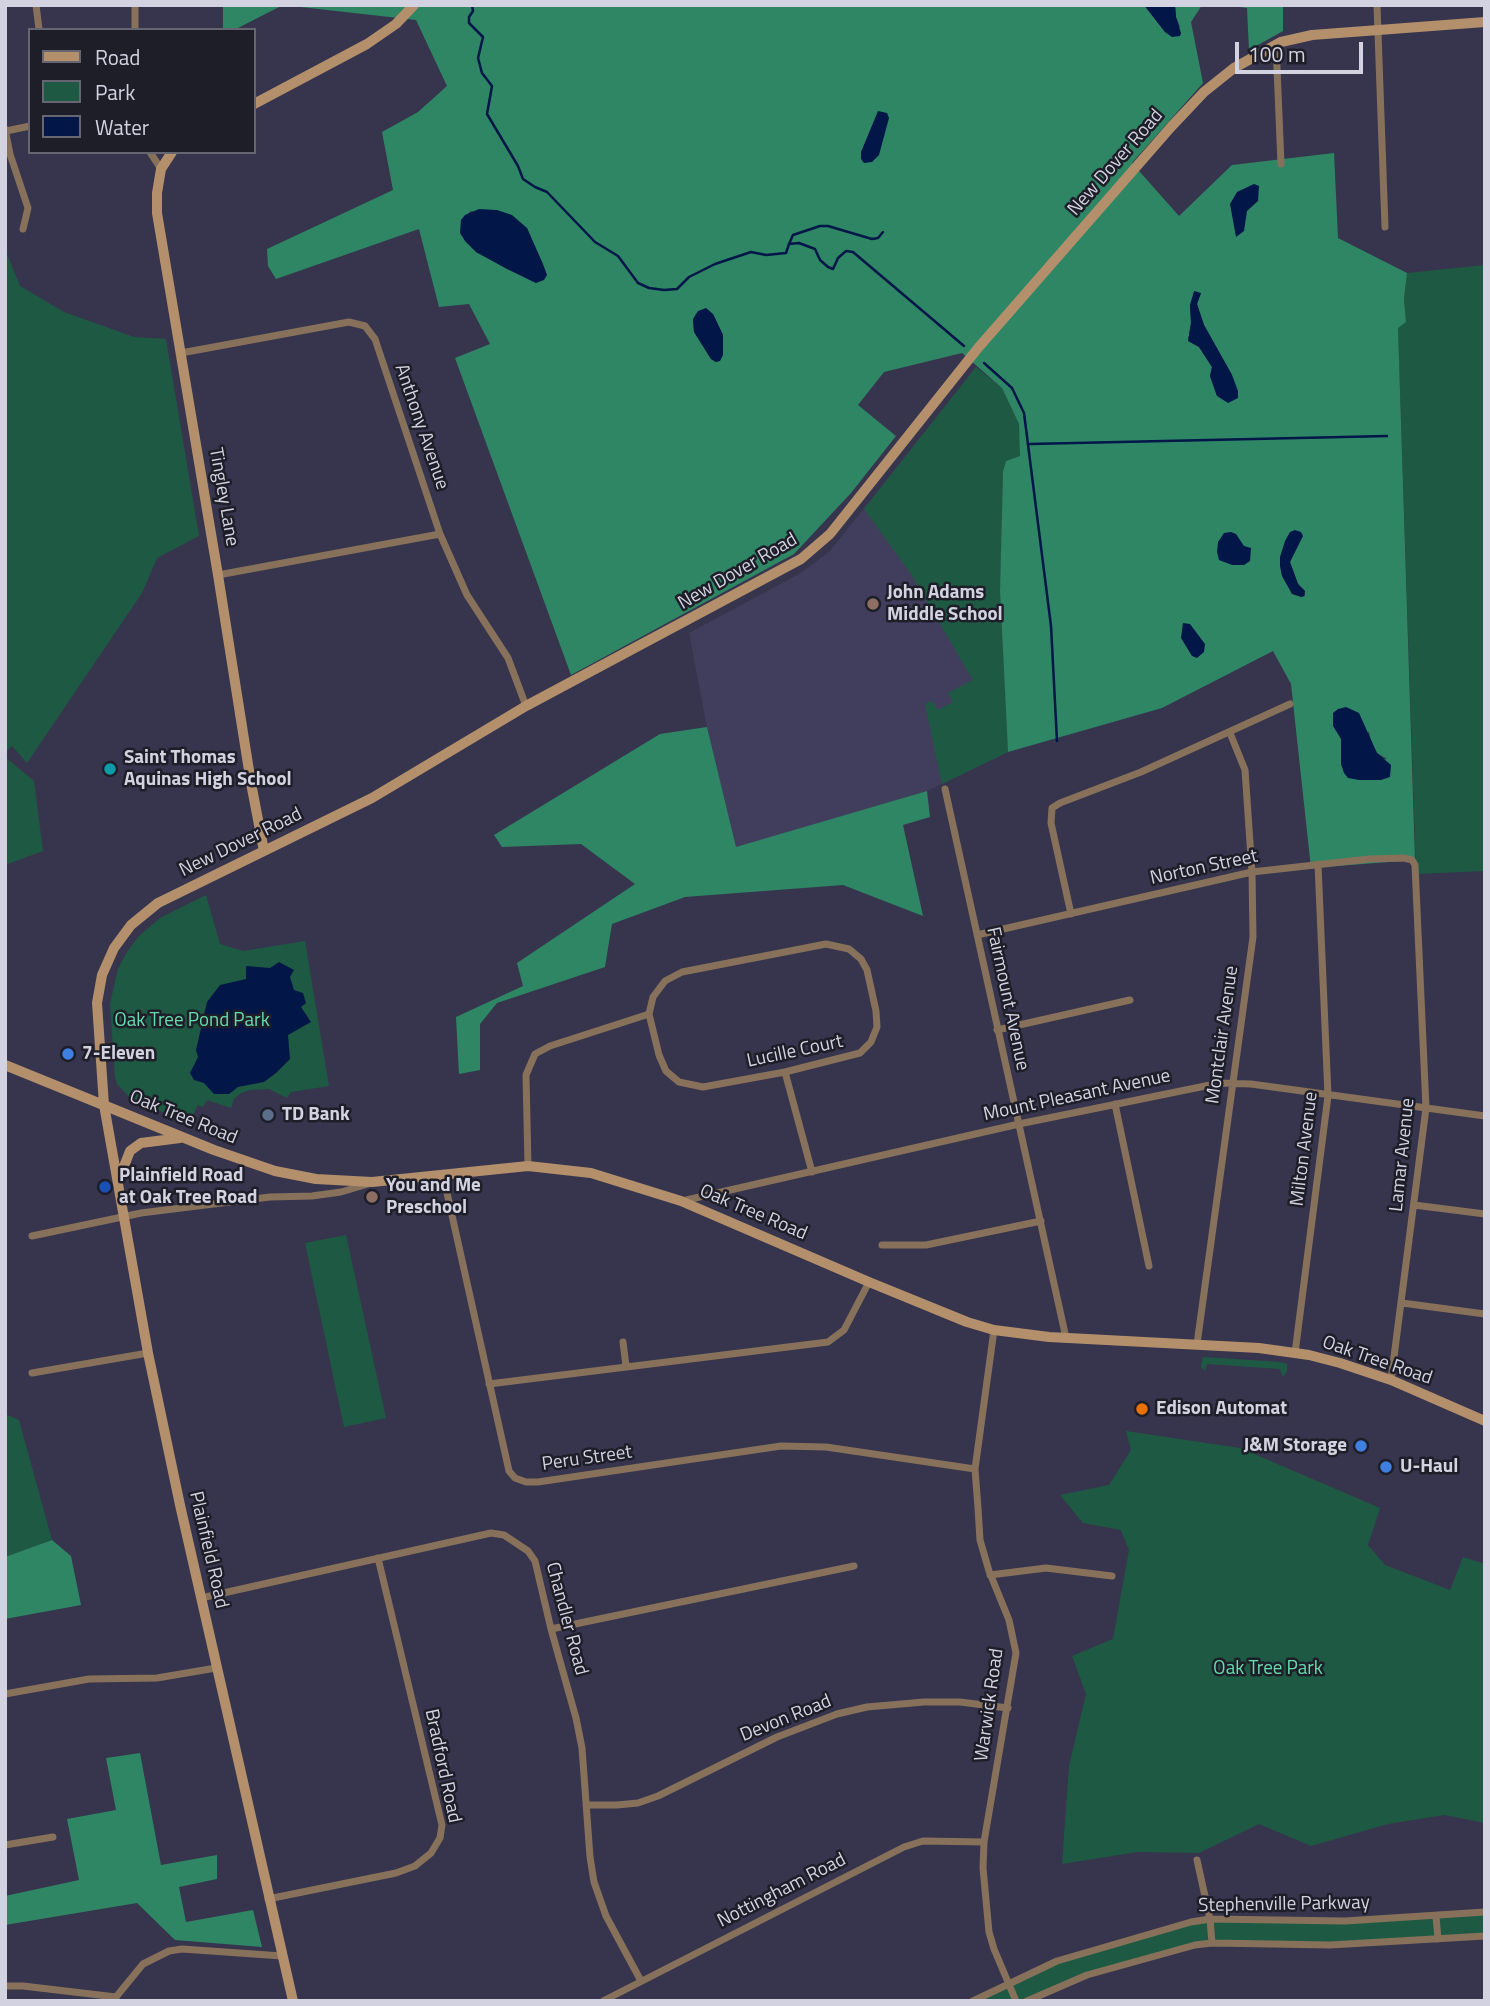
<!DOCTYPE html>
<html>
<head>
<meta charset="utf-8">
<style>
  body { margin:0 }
  #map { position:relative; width:1490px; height:2006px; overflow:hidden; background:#36354d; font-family:"Titillium Web",sans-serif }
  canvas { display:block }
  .frame { position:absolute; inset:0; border:7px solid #d2d2e1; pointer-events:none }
  .legend { position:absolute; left:28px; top:28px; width:228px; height:126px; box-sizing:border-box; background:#1e1e29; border:2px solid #666673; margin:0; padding:9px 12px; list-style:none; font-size:21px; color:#d2d2e1 }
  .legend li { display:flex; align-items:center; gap:14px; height:35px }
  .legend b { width:35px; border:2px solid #666673 }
  .scale { position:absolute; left:1235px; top:42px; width:128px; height:32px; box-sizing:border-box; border:4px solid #d2d2e1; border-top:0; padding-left:9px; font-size:21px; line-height:24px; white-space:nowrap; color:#d2d2e1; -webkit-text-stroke:5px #1e1e29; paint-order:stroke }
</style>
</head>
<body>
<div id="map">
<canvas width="1490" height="2006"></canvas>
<div class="frame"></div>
<ul class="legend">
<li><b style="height:9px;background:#b3906b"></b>Road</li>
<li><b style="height:19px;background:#1e5a43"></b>Park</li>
<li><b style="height:19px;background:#021648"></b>Water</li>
</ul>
<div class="scale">100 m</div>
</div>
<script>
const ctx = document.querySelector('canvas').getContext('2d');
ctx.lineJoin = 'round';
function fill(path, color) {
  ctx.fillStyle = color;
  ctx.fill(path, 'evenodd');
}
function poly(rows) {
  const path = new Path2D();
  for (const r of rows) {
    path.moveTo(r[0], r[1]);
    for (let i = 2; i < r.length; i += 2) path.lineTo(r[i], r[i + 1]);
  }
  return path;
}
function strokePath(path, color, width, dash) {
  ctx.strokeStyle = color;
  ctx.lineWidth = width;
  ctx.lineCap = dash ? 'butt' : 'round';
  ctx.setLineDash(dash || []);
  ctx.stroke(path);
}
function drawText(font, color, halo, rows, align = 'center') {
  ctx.font = font + ' "Titillium Web",sans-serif';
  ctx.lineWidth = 5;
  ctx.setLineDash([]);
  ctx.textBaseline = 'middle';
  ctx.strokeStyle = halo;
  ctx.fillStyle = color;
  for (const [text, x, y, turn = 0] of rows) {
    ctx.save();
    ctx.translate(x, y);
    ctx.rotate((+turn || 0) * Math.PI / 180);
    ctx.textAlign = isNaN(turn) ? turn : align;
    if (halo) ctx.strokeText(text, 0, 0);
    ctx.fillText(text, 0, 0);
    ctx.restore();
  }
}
fill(poly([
  [976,367,1003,472,1000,591,1008,752,927,791,736,848,707,727,689,633,801,573,830,551]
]), '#403e5c');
fill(poly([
  [5,249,20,286,64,312,134,337,166,339,199,536,157,558,142,593,27,763,12,746,5,752],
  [1485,265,1485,871,1416,874,1398,327,1406,322,1404,299,1407,273],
  [976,367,1002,388,1019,424,1021,457,1015,457,1003,472,1000,591,1008,752,942,784,925,704,932,701,938,710,953,702,948,693,973,680,911,574,864,509],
  [5,757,34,781,43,851,5,865],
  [206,895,220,944,243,951,305,941,329,1086,291,1092,287,1098,269,1089,250,1090,241,1093,234,1099,231,1108,207,1100,203,1107,198,1105,189,1123,131,1099,117,1084,115,1077,110,1004,118,969,127,952,138,937,160,918],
  [346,1235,386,1418,344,1427,305,1243],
  [1203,1357,1280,1362,1287,1364,1287,1371,1283,1377,1280,1369,1207,1364,1205,1371,1201,1367],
  [5,1414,19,1420,52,1540,5,1557],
  [1126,1431,1240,1448,1380,1508,1368,1545,1385,1565,1450,1590,1463,1557,1485,1564,1485,1823,1444,1815,1388,1824,1311,1846,1259,1824,1199,1853,1137,1852,1062,1864,1069,1766,1086,1694,1072,1656,1113,1639,1129,1550,1121,1530,1083,1523,1060,1495,1109,1485,1131,1450],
  [1485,1912,1485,1936,1387,1943,1212,1943,1087,1975,1027,2001,973,2001,1057,1961,1191,1922,1309,1921]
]), '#1e5a43');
fill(poly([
  [223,5,283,5,234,30,223,30],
  [283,5,1144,5,1165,32,1180,27,1176,17,1175,5,1202,5,1191,22,1203,83,1132,163,1179,216,1232,165,1334,153,1338,238,1407,273,1404,299,1406,322,1398,328,1415,860,1311,868,1291,684,1273,651,1162,708,1008,752,1000,591,1003,472,1006,461,1020,456,1019,424,1002,388,962,353,884,372,858,405,896,436,851,493,794,554,571,675,455,358,490,344,469,304,439,307,419,229,276,279,268,266,267,249,393,190,382,132,418,112,447,86,416,20],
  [471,211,527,228,546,275,536,283,476,252,461,220],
  [1201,293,1197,304,1204,325,1232,375,1217,396,1210,376,1212,367,1199,347,1188,341,1191,323,1190,305],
  [713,314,723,335,716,362,711,359,694,332,693,319],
  [1302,536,1290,562,1298,584,1305,591,1305,596,1301,597,1282,576,1280,557],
  [1369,732,1371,743,1377,753,1387,759,1341,764,1341,739],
  [1225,5,1283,5,1283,31,1249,50,1247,8],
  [707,727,736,847,927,791,930,817,903,825,923,916,843,885,685,897,612,924,605,967,497,1003,480,1024,480,1070,459,1074,456,1017,523,986,517,963,635,884,581,844,502,847,494,835,660,734],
  [52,1540,71,1556,81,1605,5,1619,5,1557],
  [140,1753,161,1865,217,1855,217,1879,179,1887,186,1922,253,1910,262,1947,175,1940,137,1903,5,1925,5,1896,79,1880,67,1819,116,1810,106,1758]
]), '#2f8665');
fill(poly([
  [1144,5,1175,5,1176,17,1181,33,1180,36,1172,37,1165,32],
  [878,111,887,113,889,118,879,155,872,162,864,163,861,159,861,152],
  [1254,184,1259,186,1258,201,1247,211,1244,231,1236,237,1230,204,1237,192],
  [479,209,497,210,512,215,527,228,543,264,547,275,544,280,536,283,507,269,476,252,465,241,460,233,461,220,465,215],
  [1194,291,1201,293,1197,304,1204,325,1232,375,1238,391,1238,398,1228,403,1217,396,1210,376,1212,367,1199,347,1188,341,1191,323,1190,305],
  [706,308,713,314,723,335,723,355,720,361,716,362,711,359,694,332,693,319,696,314,698,311],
  [1295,530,1301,532,1303,536,1290,562,1298,584,1305,591,1304,596,1301,597,1292,594,1282,576,1280,566,1280,557,1285,541,1290,532],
  [1231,532,1236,534,1244,546,1251,548,1250,561,1244,565,1232,565,1219,560,1217,552,1218,542,1224,533],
  [1183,623,1190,624,1205,644,1204,652,1197,658,1192,656,1181,638],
  [1346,707,1359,713,1377,753,1391,765,1390,777,1381,780,1359,780,1348,778,1344,773,1341,764,1341,739,1333,726,1333,713,1338,709],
  [279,962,294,970,290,977,294,990,303,993,306,1003,301,1007,311,1022,288,1035,290,1059,276,1073,264,1082,238,1087,229,1094,214,1094,204,1083,194,1080,190,1073,198,1057,196,1050,207,1002,220,985,246,979,246,966,270,968]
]), '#021648');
strokePath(poly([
  [472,5,473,11,469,17,469,23,483,37,478,58,482,73,492,86,487,114,518,166,523,179,535,187,547,192,595,242,618,256,638,283,649,288,664,290,677,289,689,277,715,264,751,252,766,255,786,253,789,244,799,243,815,249,820,260,828,267,833,269,838,258,846,251,853,252,964,346],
  [789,244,793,235,820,226,828,226,872,239,878,238,883,232],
  [984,363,1012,388,1024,413,1051,626,1057,741],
  [1030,444,1387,436]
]), '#021648', 2.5);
strokePath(poly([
  [36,5,39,29],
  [1377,5,1385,227],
  [135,30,135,5],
  [1276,44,1281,164],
  [5,129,10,154,28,208,23,229],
  [6,131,30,126],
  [150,152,161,169],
  [181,353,349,322,365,326,375,339,440,534,467,595,508,658,526,706],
  [218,575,440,534],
  [945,789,1066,1338],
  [1071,914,1051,823,1052,808,1060,803,1141,772,1290,704],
  [977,935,1252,872,1369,859,1404,858,1412,860,1415,865,1426,1108,1391,1380],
  [826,944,849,949,861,959,867,970,876,1011,877,1027,871,1042,860,1053,785,1072,703,1087,679,1082,666,1071,659,1055,649,1014,653,997,665,981,682,972,826,944],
  [997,1030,1130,1000],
  [785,1072,812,1172],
  [1115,1104,1149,1266],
  [528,1166,526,1075,535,1054,550,1046,649,1014],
  [443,1175,509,1471,515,1478,526,1482,538,1482,781,1446,826,1447,975,1469],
  [682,1201,1019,1124,1220,1083,1251,1084,1485,1116],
  [1414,1205,1485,1214],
  [32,1236,141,1213,270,1197,312,1196,341,1192,368,1184],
  [882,1245,926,1245,1041,1221],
  [1402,1303,1485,1314],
  [994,1330,975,1469,978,1508,980,1540,989,1571,1009,1620,1016,1653,984,1842,983,1868,989,1932,994,1949,1016,2001],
  [623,1342,626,1366],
  [1197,1344,1253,937,1252,872,1245,770,1230,733],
  [1295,1353,1328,1096,1318,864],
  [32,1373,148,1353],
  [489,1384,828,1342,844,1330,869,1282],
  [990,1575,1046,1568,1112,1576],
  [201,1598,491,1533,504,1535,528,1551,535,1561,551,1629,576,1718,582,1748,590,1857,594,1882,606,1916,641,1981],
  [551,1629,854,1566],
  [5,1694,89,1679,157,1678,216,1668],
  [586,1805,617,1805,638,1803,658,1796,777,1737,837,1714,867,1707,924,1702,960,1702,1008,1708],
  [5,1845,53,1837],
  [1197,1860,1210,1919,1212,1943],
  [268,1899,396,1873,415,1866,431,1853,440,1838,442,1825,378,1558],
  [1436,1916,1438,1939],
  [5,1986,23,1986,116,1997],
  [116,2001,116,1997,143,1964,169,1951,182,1949,282,1956],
  [603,2001,904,1847,923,1841,984,1842],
  [973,2001,1057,1961,1191,1922,1210,1919,1345,1921,1485,1912],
  [1027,2001,1087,1975,1195,1945,1212,1943,1330,1945,1485,1936]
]), '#87715a', 7);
strokePath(poly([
  [254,104,367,44,396,24,414,5],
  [172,152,161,169,157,193,157,213,218,575,251,783,264,851],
  [5,1065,214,1150,275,1171,316,1179,372,1182,528,1166,591,1173,681,1201,869,1282,967,1322,994,1330,1049,1337,1259,1348,1309,1355,1340,1363,1391,1380,1485,1421],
  [119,1179,130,1151,141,1143,180,1138],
  [293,2001,180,1505,148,1353,104,1105,97,1003,102,975,114,948,131,925,158,903,372,798,526,706,801,559,830,534,978,348,1171,127,1204,92,1234,68,1281,42,1312,35,1485,22]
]), '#b3906b', 10);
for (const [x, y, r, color] of [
  [873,604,7,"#8d6e63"],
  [110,769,7,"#0f9aa8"],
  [68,1054,7,"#3f7fe0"],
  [268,1115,7,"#5c6f8a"],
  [105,1187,7,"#1a4fb4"],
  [372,1197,7,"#8d6e63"],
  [1142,1409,7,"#e8710a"],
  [1361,1446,7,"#3f7fe0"],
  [1386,1467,7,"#3f7fe0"]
]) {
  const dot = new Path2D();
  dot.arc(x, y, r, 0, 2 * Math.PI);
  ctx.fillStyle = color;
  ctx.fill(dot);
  strokePath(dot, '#1e1e29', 2.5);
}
drawText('19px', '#d2d2e1', '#1e1e29', [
  ["New Dover Road",1116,163,-49],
  ["Anthony Avenue",421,427,71],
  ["Tingley Lane",223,497,80],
  ["New Dover Road",738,572,-30],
  ["New Dover Road",241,843,-26],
  ["Norton Street",1204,868,-12],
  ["Fairmount Avenue",1007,999,78],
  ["Montclair Avenue",1223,1035,-82],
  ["Lucille Court",795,1052,-12],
  ["Mount Pleasant Avenue",1077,1096,-12],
  ["Oak Tree Road",183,1118,22],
  ["Milton Avenue",1305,1149,-83],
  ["Lamar Avenue",1403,1155,-84],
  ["Oak Tree Road",753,1213,23],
  ["Oak Tree Road",1377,1361,19],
  ["Peru Street",587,1459,-8],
  ["Plainfield Road",208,1550,77],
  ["Chandler Road",566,1619,75],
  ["Warwick Road",990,1705,-82],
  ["Devon Road",786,1719,-22],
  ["Bradford Road",442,1766,78],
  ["Nottingham Road",782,1891,-27],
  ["Stephenville Parkway",1284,1905,-1]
]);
drawText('bold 19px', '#d2d2e1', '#1e1e29', [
  ["John Adams",887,593],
  ["Middle School",887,615],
  ["Saint Thomas",124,758],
  ["Aquinas High School",124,780],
  ["7-Eleven",82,1054],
  ["TD Bank",282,1115],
  ["Plainfield Road",119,1176],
  ["at Oak Tree Road",119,1198],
  ["You and Me",386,1186],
  ["Preschool",386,1208],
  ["Edison Automat",1156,1409],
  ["J&M Storage",1347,1446,"right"],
  ["U-Haul",1400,1467]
], 'left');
drawText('19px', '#65dcad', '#1e1e29', [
  ["Oak Tree Pond Park",192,1021],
  ["Oak Tree Park",1268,1669]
]);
</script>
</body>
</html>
